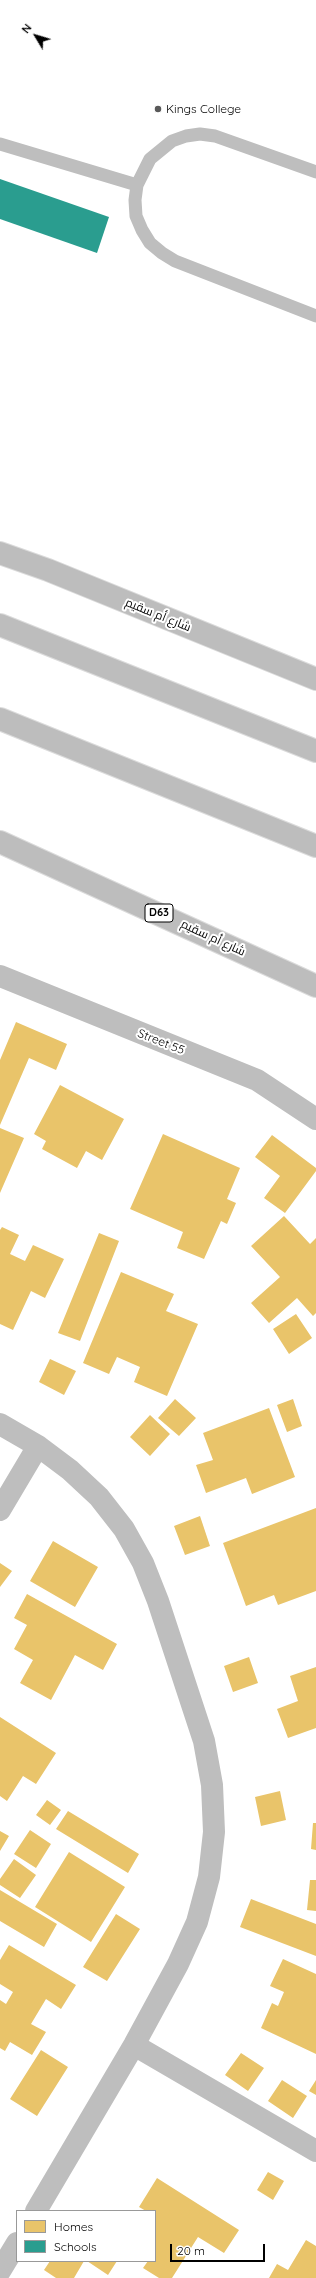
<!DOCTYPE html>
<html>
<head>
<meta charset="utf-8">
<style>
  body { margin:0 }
  #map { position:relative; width:316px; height:2278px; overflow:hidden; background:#fff; font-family:Quicksand,sans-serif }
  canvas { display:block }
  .legend { position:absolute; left:16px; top:2210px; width:140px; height:52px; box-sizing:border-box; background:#fff; border:1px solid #999; margin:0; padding:5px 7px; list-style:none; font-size:12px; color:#000 }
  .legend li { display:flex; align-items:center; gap:8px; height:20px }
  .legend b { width:20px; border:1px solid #999 }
  .north { position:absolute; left:16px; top:16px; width:40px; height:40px; -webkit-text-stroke:3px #fff; paint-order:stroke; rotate:308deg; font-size:11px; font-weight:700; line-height:16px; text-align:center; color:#000 }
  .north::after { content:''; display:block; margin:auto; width:14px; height:18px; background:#000; clip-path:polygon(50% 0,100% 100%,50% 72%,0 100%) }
  .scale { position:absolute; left:170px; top:2244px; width:95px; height:18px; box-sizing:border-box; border:2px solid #000; border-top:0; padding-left:5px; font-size:12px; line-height:14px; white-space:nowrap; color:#000; -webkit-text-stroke:3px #fff; paint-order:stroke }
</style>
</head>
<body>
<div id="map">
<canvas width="316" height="2278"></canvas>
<ul class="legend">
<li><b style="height:11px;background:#e9c46a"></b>Homes</li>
<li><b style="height:11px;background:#2a9d8f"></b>Schools</li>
</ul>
<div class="north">N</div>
<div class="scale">20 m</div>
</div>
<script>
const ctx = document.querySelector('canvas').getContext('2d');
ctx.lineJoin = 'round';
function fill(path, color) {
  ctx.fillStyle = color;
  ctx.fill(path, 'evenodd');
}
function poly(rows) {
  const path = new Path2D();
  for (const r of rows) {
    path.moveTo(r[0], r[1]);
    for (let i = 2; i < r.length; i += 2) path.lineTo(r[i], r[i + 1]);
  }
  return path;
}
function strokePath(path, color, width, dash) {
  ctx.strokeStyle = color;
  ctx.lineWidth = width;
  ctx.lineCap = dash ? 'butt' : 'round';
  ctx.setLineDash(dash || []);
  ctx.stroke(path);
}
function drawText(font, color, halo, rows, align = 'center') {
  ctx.font = font + ' Quicksand,Cairo,sans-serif';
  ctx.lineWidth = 4;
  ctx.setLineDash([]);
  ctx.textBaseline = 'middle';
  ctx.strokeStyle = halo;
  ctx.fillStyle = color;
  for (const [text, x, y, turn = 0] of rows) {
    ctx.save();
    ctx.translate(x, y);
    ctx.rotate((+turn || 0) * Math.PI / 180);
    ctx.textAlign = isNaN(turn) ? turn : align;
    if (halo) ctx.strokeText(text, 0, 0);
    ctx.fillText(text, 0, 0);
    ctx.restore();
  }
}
fill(poly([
  [16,1022,67,1044,56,1070,29,1058,0,1125,0,1060],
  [60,1085,124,1119,102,1160,86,1151,77,1168,42,1149,46,1141,34,1134],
  [0,1128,24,1138,0,1193],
  [163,1134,240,1168,227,1199,236,1203,227,1224,221,1221,204,1259,177,1248,183,1232,130,1209],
  [272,1135,316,1168,316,1171,285,1213,264,1198,280,1176,255,1157],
  [284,1216,310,1244,316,1238,316,1313,313,1316,297,1298,269,1323,251,1303,280,1277,251,1246],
  [2,1227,19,1235,10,1254,25,1261,33,1245,64,1259,45,1298,31,1291,13,1330,0,1324,0,1230],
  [99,1233,119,1241,80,1341,58,1333],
  [121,1272,174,1294,166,1311,198,1324,167,1396,134,1382,140,1367,117,1357,109,1374,83,1363],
  [296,1314,312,1338,289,1354,273,1329],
  [50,1359,76,1371,64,1395,39,1382],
  [175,1399,196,1418,179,1436,158,1418],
  [293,1399,302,1426,287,1432,277,1405],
  [269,1408,295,1477,252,1494,246,1478,206,1493,196,1465,213,1460,203,1433],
  [150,1415,170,1434,150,1456,130,1437],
  [316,1508,316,1591,278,1605,274,1595,246,1606,223,1543],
  [200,1516,210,1546,185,1555,174,1526],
  [53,1541,98,1567,75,1607,30,1581],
  [0,1563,12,1571,0,1587],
  [27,1594,117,1644,103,1670,75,1655,51,1700,20,1683,33,1660,14,1649,27,1625,14,1618],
  [249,1657,258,1683,233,1692,224,1666],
  [316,1667,316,1728,288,1738,277,1709,298,1701,290,1676],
  [0,1717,56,1753,36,1784,23,1776,7,1801,0,1796],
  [280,1791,286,1820,261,1826,255,1797],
  [47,1800,61,1810,50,1825,36,1815],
  [68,1811,139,1854,128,1873,56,1829],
  [313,1823,316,1823,316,1850,311,1849],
  [30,1830,51,1844,36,1868,14,1854],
  [0,1831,9,1836,0,1851],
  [69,1852,125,1887,91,1942,35,1907],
  [14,1859,36,1875,20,1898,0,1885,0,1879],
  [310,1880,316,1880,316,1911,307,1910],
  [0,1890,57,1924,44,1947,0,1921],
  [251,1899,316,1924,316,1956,240,1927],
  [116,1914,140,1929,107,1981,83,1967],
  [9,1945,76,1985,61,2009,46,1999,31,2024,46,2032,32,2055,10,2042,5,2051,0,2048,0,2000,6,2004,13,1992,0,1984,0,1960],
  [283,1959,316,1974,316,2054,261,2028,272,2003,278,2006,284,1992,270,1986],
  [41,2050,68,2067,37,2116,10,2099],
  [241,2053,264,2068,248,2091,225,2075],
  [282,2080,307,2096,293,2118,268,2101],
  [316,2080,316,2095,309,2091],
  [268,2172,284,2181,273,2200,257,2190],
  [157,2178,239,2230,224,2253,198,2237,172,2278,159,2278,143,2268,148,2261,155,2261,155,2211,146,2211,139,2207],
  [306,2240,316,2246,316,2278,269,2278,277,2264,288,2270],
  [50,2261,84,2261,74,2278,56,2278,44,2270],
  [87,2261,117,2261,108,2275]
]), '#e9c46a');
fill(poly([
  [0,179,109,217,97,253,0,219]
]), '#2a9d8f');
const primary = poly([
  [0,553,48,570,316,679],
  [0,625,316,751],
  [0,719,316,846],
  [0,842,316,986]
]);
strokePath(primary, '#dbdbdb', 24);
strokePath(poly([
  [0,144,137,185],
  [316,172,215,136,200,134,186,136,172,141,150,159,137,185,135,200,136,216,142,230,150,243,162,253,175,261,316,316]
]), '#bebebe', 13);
strokePath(poly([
  [0,976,257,1080,316,1119],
  [0,1424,38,1446,70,1470,99,1497,124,1529,143,1563,158,1601,204,1741,212,1785,214,1832,209,1877,197,1922,178,1964,134,2045,36,2211],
  [0,1510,38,1446],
  [134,2045,316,2151],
  [0,2271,17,2243]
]), '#bebebe', 22);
strokePath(primary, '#bdbdbd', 22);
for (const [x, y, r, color] of [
  [158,109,4,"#595959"]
]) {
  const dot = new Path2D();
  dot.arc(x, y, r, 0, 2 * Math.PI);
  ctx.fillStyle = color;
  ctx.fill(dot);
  strokePath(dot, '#fff', 1.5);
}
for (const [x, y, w] of [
  [159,913,28]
]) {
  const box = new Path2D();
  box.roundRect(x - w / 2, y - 9, w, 18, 3);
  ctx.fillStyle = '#fff';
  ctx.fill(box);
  strokePath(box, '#000', 1);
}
drawText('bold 11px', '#000', null, [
  ["D63",159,913]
]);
drawText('12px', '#000', '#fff', [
  ["Kings College",166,109]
], 'left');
drawText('12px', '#000', '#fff', [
  ["شارع أم سقيم",158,615,22],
  ["شارع أم سقيم",213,938,25],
  ["Street 55",161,1042,22]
]);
</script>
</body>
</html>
